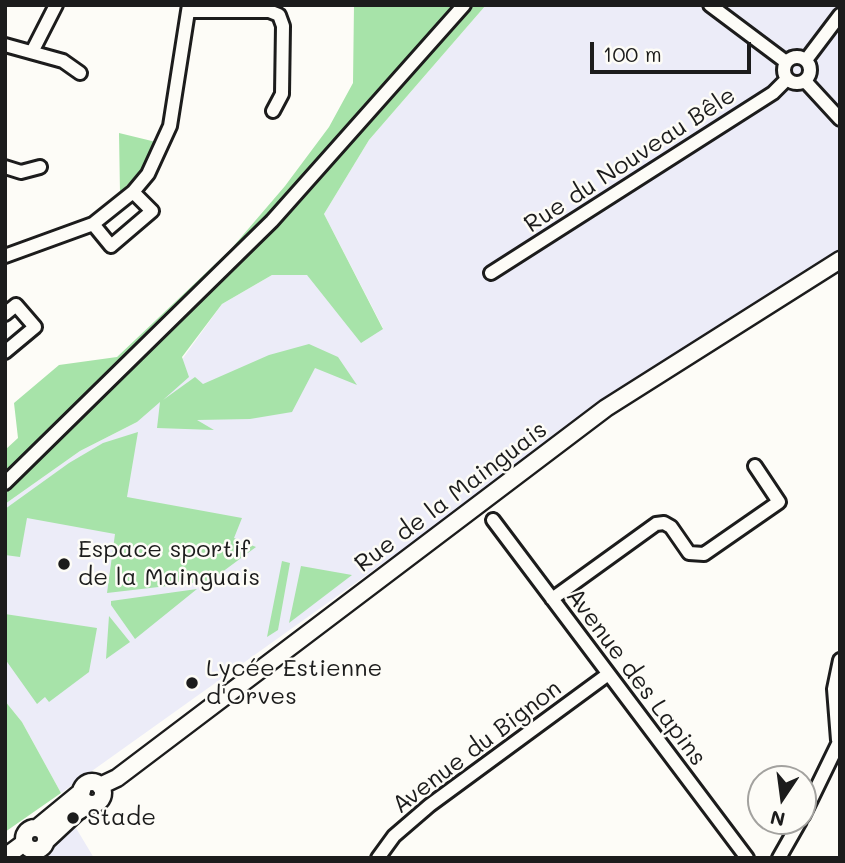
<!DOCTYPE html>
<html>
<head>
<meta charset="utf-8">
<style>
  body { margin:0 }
  #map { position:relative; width:845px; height:863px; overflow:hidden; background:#fdfcf7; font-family:Mali,sans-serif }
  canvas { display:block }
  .frame { position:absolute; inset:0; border:7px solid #1c1c1c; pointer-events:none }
  .north { position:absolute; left:747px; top:765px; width:70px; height:70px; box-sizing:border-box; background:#fdfcf7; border:2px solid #a3a29f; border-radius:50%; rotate:193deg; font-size:19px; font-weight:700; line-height:28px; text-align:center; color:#1c1c1c }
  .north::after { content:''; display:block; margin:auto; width:24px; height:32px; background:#1c1c1c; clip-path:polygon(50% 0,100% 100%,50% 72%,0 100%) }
  .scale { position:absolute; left:590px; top:42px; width:161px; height:32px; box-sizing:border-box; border:4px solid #1c1c1c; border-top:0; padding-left:9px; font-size:21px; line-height:24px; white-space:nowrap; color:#1c1c1c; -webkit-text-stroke:5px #fdfcf7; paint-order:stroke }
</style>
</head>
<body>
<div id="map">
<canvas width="845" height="863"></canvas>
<div class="frame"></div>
<div class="north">N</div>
<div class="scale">100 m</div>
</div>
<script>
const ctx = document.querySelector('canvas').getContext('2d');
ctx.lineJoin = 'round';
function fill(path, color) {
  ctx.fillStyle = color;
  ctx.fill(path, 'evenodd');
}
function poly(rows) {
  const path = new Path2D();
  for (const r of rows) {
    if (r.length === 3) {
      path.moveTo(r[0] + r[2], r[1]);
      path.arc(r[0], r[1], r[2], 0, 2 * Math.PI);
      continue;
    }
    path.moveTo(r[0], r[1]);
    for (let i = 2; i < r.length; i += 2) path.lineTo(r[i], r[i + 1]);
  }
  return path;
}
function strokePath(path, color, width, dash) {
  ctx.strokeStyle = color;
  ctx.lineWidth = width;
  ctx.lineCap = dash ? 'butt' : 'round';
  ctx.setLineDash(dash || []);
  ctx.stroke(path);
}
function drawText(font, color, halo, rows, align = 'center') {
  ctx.font = font + ' Mali,sans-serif';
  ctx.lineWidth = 5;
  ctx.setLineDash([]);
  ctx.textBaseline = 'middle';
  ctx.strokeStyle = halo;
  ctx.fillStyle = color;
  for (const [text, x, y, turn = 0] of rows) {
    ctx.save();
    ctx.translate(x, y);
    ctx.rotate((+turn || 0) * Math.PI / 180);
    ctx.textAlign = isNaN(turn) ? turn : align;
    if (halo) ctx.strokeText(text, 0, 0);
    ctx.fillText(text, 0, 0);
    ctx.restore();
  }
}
fill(poly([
  [486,5,840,5,840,251,563,435,61,793,22,722,5,701,5,504,80,451,137,422,222,304,272,275,307,274,333,304,383,328,324,214,369,140],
  [76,828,94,858,34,858]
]), '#ececf8');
fill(poly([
  [354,5,486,5,369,140,324,214,383,329,361,343,307,275,272,275,222,304,182,357,189,377,163,400,195,377,203,384,269,355,309,344,338,357,357,385,315,368,292,412,250,419,197,420,214,430,157,428,160,402,137,422,80,451,5,504,5,450,18,438,14,403,59,365,117,357,231,249,285,186,329,127,353,83],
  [119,133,156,142,144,166,120,193],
  [138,432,127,497,242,518,234,538,256,547,210,581,107,593,115,534,27,518,20,557,5,555,5,509,69,463,103,443],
  [282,561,290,563,278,630,267,637],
  [301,566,352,575,289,623],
  [197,589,135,639,111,605,111,601],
  [5,614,97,628,89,672,49,702,45,697,37,704,5,659],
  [109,616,130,642,106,659],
  [5,701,22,722,61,793,5,832]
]), '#a7e3a9');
const street = poly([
  [710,5,786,62],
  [188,11,269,11,279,15,283,26,282,94,273,111],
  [5,45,63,61,80,73],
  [32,52,56,5],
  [797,70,13],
  [806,60,840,15],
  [805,81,840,119],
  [5,167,21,172,40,167],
  [93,224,111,246,152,211,133,192],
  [5,256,93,224,133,192,148,174,170,126,189,5],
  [491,273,773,93,787,79],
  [5,314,16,305,35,327,5,352],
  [5,483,272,221,464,5],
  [493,520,747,858],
  [552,599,656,524,664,523,671,527,689,553,704,554,779,502,755,466],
  [838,740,834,689,840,660],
  [803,816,840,740],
  [378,858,394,836,430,805,607,675],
  [779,858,800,821]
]);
const secondary = poly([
  [92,793,11],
  [100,786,117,778,606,408,840,260],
  [35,839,11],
  [37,828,82,791],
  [46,841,77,812,90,804],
  [5,857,24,843]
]);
strokePath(street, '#1c1c1c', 18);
strokePath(secondary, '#1c1c1c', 21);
strokePath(street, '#fdfcf7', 12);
strokePath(secondary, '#fdfcf7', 16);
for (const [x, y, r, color] of [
  [64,564,7,"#1c1c1c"],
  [192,683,7,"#1c1c1c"],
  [73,818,7,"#1c1c1c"]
]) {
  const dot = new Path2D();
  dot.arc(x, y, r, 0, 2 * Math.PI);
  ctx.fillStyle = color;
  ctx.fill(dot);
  strokePath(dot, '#fdfcf7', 2.5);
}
drawText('24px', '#1c1c1c', '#fdfcf7', [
  ["Rue du Nouveau Bêle",630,160,-33],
  ["Rue de la Mainguais",451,497,-37],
  ["Avenue des Lapins",636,677,53],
  ["Avenue du Bignon",477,747,-37]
]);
drawText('24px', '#1c1c1c', '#fdfcf7', [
  ["Espace sportif",78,550],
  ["de la Mainguais",78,578],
  ["Lycée Estienne",206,669],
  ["d'Orves",206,697],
  ["Stade",87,818]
], 'left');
</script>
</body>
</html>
